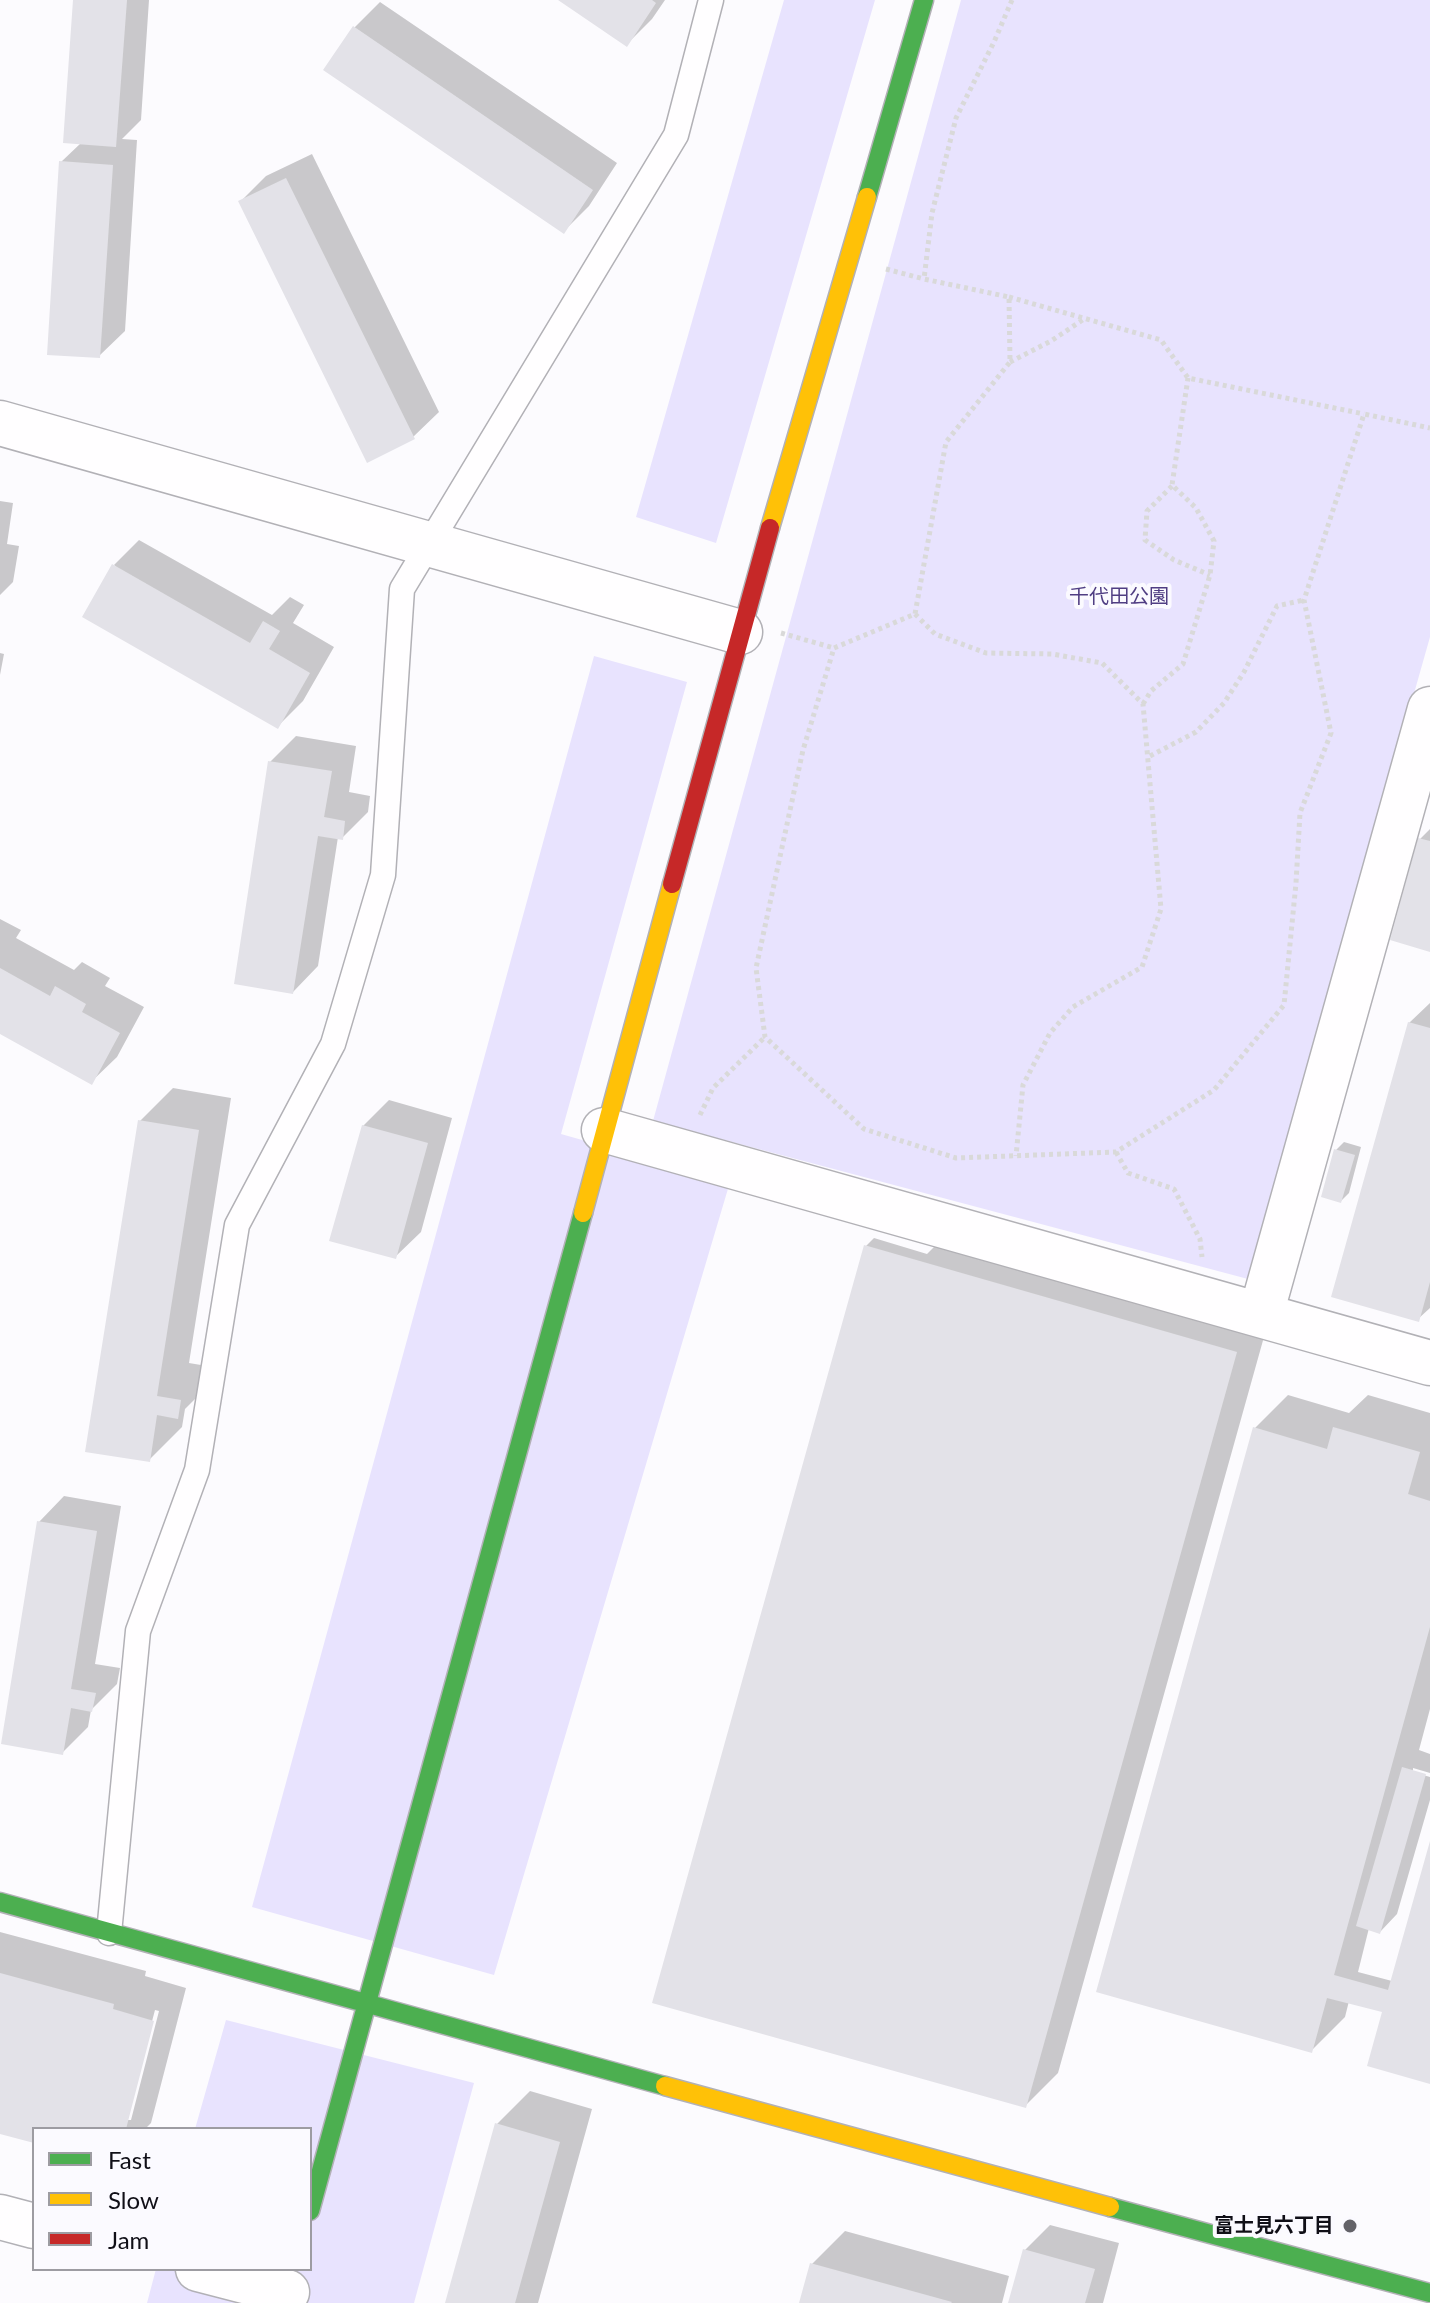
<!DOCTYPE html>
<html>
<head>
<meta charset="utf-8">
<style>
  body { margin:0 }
  #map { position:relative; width:1430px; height:2303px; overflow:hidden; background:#fcfbfe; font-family:Lato,sans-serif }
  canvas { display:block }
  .legend { position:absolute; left:32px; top:2127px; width:280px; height:144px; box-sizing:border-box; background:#fbfaff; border:2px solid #9d9ca2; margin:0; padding:10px 14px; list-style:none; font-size:24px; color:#100f17 }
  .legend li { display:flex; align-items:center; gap:16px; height:40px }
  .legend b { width:40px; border:2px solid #9d9ca2 }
</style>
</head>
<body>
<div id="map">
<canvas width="1430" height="2303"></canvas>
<ul class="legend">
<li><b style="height:10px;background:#4caf50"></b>Fast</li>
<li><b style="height:10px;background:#ffc107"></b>Slow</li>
<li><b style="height:10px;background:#c62828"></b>Jam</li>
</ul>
</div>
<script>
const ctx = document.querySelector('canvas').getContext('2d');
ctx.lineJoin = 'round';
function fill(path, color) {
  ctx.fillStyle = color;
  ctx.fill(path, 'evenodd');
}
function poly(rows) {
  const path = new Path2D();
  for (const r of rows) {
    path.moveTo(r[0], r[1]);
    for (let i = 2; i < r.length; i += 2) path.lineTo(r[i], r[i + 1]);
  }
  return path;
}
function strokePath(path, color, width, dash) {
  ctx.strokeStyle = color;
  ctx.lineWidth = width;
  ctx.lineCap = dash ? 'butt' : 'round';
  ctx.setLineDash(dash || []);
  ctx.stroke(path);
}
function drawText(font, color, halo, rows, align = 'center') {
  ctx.font = font + ' Lato,"Noto Sans JP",sans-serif';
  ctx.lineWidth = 8;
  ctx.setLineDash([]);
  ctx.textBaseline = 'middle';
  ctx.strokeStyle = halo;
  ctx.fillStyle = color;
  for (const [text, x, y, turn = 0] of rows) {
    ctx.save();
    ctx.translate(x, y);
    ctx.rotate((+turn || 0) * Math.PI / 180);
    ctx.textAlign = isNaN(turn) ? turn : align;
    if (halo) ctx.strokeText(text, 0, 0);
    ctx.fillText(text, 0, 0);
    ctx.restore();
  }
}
fill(poly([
  [784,0,875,0,716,543,636,517],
  [961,0,1430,0,1430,637,1248,1279,653,1121],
  [594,656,687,682,561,1134,730,1182,494,1975,252,1907],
  [226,2020,474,2083,414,2303,147,2303,156,2269,310,2269,310,2129,195,2129]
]), '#e8e3fe');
fill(poly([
  [75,0,149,0,141,120,122,139,137,140,125,331,99,356,61,162,81,143],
  [561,0,665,0,652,19,626,45],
  [380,2,617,163,589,206,564,231,326,69,355,27],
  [312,154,439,412,413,437,241,201,266,176],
  [0,501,13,503,7,544,19,546,13,582,0,595],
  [139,540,272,615,290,597,304,605,293,623,334,647,303,701,278,726,114,565],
  [0,653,4,654,0,675],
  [296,736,356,746,349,792,370,796,368,812,342,838,338,837,318,966,293,992,270,762],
  [1430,829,1430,950,1420,839],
  [0,919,21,930,16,938,74,970,82,962,110,978,105,986,144,1007,117,1057,91,1082,0,1032],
  [1430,1003,1430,1308,1418,1319,1409,1023],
  [173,1088,231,1098,189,1363,213,1367,211,1383,185,1409,182,1427,149,1460,140,1121],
  [389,1100,452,1118,421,1232,395,1257,363,1126],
  [1344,1142,1361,1147,1349,1193,1341,1201,1336,1150],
  [952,1229,1269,1319,1058,2073,1025,2106,866,1246,874,1238,927,1254],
  [1288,1395,1349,1413,1368,1395,1430,1413,1430,1709,1419,1750,1430,1754,1430,1773,1413,1768,1413,1772,1430,1777,1430,1800,1397,1914,1380,1932,1369,1928,1358,1972,1392,1981,1430,1844,1430,2082,1384,2010,1349,2001,1345,2017,1312,2050,1255,1428],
  [64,1496,121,1506,95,1664,120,1668,117,1684,91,1710,88,1727,63,1752,39,1522],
  [0,1932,146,1971,145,1976,186,1988,151,2123,145,2129,34,2129,34,2141,0,2132],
  [155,2010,159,2011,131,2120,126,2120],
  [530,2091,592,2109,538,2303,447,2303,497,2124],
  [1050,2225,1119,2243,1103,2303,1010,2303,1025,2250],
  [845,2231,1009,2276,1002,2303,801,2303,812,2264]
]), '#0003');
fill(poly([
  [73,0,127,0,116,147,63,143],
  [558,0,652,0,656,3,627,47],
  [353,26,593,190,564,234,323,70],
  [59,161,113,165,100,358,47,355],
  [286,178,415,439,367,463,238,201],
  [112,564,250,643,263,621,280,631,269,649,310,673,278,729,82,617],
  [268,761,332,771,324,817,345,821,343,840,318,836,293,994,234,984],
  [1418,838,1430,841,1430,952,1390,940],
  [0,968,50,996,55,986,86,1004,82,1012,120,1033,92,1085,0,1034],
  [1408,1022,1430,1028,1430,1282,1419,1322,1331,1297],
  [138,1120,199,1130,157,1396,181,1400,178,1419,157,1415,150,1462,85,1452],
  [362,1125,428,1143,396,1259,329,1241],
  [1334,1149,1355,1155,1341,1203,1321,1197],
  [864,1245,1237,1352,1026,2108,652,2003],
  [1253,1427,1327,1449,1333,1427,1420,1452,1408,1494,1430,1501,1430,1627,1334,1975,1388,1990,1430,1841,1430,2084,1367,2066,1382,2012,1327,1998,1312,2053,1096,1992],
  [37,1521,97,1531,71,1689,96,1693,92,1712,71,1708,63,1755,1,1744],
  [1402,1767,1426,1774,1380,1934,1356,1926],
  [0,1973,114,2004,113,2009,154,2021,126,2129,34,2129,34,2143,0,2134],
  [495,2123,560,2142,515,2303,445,2303],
  [1023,2249,1095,2269,1085,2303,1008,2303],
  [810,2263,952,2302,951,2303,799,2303]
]), '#e3e2e8');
const lane = poly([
  [109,1933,138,1631,197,1470,237,1225,333,1044,383,875,402,589,676,135,711,0]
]);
const street = poly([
  [0,423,740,632],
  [604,1130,1430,1363],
  [1261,1314,1430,709],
  [0,2217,34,2226],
  [198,2269,287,2292]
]);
const fast = poly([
  [867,197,924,0],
  [0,1902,665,2086],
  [1110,2207,1430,2293],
  [310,2211,583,1213]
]);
const slow = poly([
  [770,528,867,197],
  [583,1213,672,884],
  [665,2086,1110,2207]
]);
const jam = poly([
  [672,884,770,528]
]);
strokePath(lane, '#b2b1b6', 27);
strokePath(street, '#b2b1b6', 47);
strokePath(fast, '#b2b1b6', 21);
strokePath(slow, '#b2b1b6', 21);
strokePath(jam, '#b2b1b6', 21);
strokePath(poly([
  [1012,0,994,42,956,118,932,213,924,279,1009,297,1010,362,946,442,915,614,834,648,803,750,756,968,765,1037,864,1129,956,1158,1116,1152,1214,1090,1284,1005,1296,883,1300,813,1331,733,1304,600,1364,414,1430,428],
  [886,269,924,279],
  [1009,297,1161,340,1188,378,1364,414],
  [1010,362,1051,341,1084,319],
  [1172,486,1147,511,1145,540,1174,560,1210,575],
  [915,614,935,634,986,653,1052,654,1102,663,1143,704,1161,909,1142,967,1073,1007,1050,1033,1023,1085,1016,1156],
  [781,633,834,648],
  [1143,704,1151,691,1183,664,1210,575,1214,541,1196,508,1172,485,1188,378],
  [1150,756,1196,732,1224,703,1244,672,1277,606,1304,600],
  [700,1115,713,1088,765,1037],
  [1116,1152,1128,1173,1174,1189,1200,1239,1202,1257]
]), '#d9d9d9', 5, [4, 4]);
strokePath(lane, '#fffeff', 24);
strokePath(street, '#fffeff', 44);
strokePath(fast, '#4caf50', 18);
strokePath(slow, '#ffc107', 18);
strokePath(jam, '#c62828', 18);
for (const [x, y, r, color] of [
  [1350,2226,8,"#636268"]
]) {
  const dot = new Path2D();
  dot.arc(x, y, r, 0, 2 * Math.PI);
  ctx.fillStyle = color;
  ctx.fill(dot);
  strokePath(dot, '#fbfaff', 3);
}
drawText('20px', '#503e83', '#fbfaff', [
  ["千代田公園",1119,597]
]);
drawText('bold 20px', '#100f17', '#fbfaff', [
  ["富士見六丁目",1334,2226]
], 'right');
</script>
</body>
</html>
